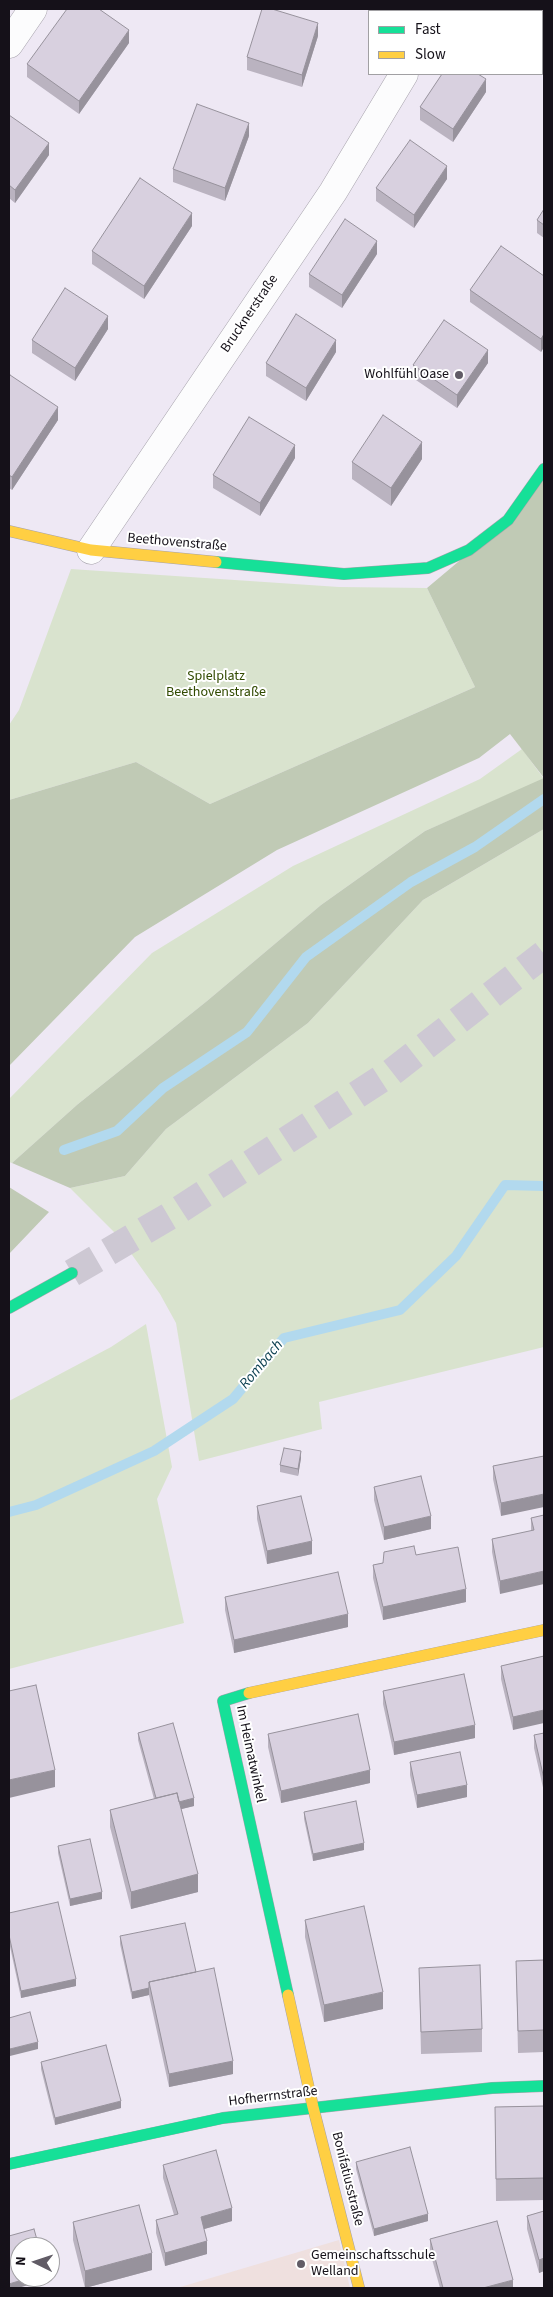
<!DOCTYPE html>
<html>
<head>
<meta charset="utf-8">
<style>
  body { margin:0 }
  #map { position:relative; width:553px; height:2297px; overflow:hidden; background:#eee8f4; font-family:"Source Sans 3",sans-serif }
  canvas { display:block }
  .frame { position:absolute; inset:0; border:10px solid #151119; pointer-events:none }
  .legend { position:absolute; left:368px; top:10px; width:175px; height:65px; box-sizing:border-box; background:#fff; border:1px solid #a1a0a3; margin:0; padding:6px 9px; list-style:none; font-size:15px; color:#151119 }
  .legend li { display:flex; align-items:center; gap:10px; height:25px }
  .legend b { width:25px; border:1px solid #a1a0a3 }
  .north { position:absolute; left:10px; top:2237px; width:50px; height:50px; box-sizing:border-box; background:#fff; border:1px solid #a1a0a3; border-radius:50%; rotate:274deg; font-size:14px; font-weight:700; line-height:20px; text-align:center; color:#151119 }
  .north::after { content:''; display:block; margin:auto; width:18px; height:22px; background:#615c66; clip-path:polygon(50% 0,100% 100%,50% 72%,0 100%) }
</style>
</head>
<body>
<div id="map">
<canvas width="553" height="2297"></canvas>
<div class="frame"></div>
<ul class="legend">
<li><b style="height:6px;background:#16e098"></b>Fast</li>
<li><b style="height:6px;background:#ffcf43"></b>Slow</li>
</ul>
<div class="north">N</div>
</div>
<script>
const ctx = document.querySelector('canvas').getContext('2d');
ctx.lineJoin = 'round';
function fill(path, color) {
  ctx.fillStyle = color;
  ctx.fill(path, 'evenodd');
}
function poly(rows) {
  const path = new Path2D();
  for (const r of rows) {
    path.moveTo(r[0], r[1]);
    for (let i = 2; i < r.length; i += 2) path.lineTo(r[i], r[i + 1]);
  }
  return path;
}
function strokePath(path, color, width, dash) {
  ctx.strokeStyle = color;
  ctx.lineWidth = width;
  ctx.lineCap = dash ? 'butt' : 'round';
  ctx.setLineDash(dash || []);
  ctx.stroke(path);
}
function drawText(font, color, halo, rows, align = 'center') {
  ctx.font = font + ' "Source Sans 3",sans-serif';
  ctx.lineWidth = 4;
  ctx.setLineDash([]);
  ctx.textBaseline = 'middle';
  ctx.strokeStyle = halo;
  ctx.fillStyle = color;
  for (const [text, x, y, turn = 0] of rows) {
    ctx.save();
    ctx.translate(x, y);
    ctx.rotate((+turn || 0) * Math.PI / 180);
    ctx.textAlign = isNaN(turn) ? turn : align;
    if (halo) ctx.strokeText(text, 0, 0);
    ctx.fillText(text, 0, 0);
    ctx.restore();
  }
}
fill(poly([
  [339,2240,350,2288,177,2288]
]), '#efe0df');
fill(poly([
  [71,569,339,587,427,588,475,687,210,804,136,762,9,800,9,725,19,710],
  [522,749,544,779,425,831,321,905,207,1001,78,1104,12,1163,9,1162,9,1099,152,953,293,866,480,779],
  [544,829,544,1347,319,1402,322,1429,199,1461,176,1323,160,1294,120,1238,70,1188,125,1176,166,1129,308,1023,423,900],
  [146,1324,172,1467,157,1499,184,1623,9,1669,9,1401,111,1347]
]), '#d9e3ce');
fill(poly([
  [544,469,544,829,423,900,308,1023,166,1129,125,1176,70,1188,12,1163,78,1104,207,1001,321,905,425,831,544,778,510,734,479,758,277,850,135,937,9,1066,9,800,136,762,210,804,475,687,427,588,508,520],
  [9,1187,49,1212,9,1254]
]), '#c0cab5');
strokePath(poly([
  [64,1150,117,1131,163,1088,247,1032,306,957,411,882,475,847,544,799],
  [9,1512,36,1505,154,1451,233,1399,284,1338,400,1310,456,1256,505,1185,544,1186]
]), '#b2d9ee', 10);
strokePath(poly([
  [72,1273,173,1214,392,1072,544,954]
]), '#cdc8d3', 28, [28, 14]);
const street = poly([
  [441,11,443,9],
  [9,44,33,9],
  [91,550,333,192,404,74]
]);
const fast = poly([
  [216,562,344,574,428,568,469,550,508,520,544,469],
  [9,1308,72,1273],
  [249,1693,223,1701,288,1995],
  [9,2164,223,2118,492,2088,544,2086]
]);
const slow = poly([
  [9,531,91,550,216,562],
  [249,1693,544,1630],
  [288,1995,313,2107,359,2288]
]);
strokePath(street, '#a6a2ab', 29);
strokePath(fast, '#a6a2ab', 12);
strokePath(slow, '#a6a2ab', 12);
strokePath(street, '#fcfcfd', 28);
strokePath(fast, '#16e098', 11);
strokePath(slow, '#ffcf43', 11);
fill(poly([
  [318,36,302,87,247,70,247,57],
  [129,43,79,114,27,77,27,64],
  [486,92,453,142,420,120,420,107],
  [9,116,49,155,15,203,9,198],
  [249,136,225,201,173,182,173,169],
  [447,179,414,228,376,201,376,188],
  [544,209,544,238,537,233,537,220],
  [192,226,144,299,92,264,92,251],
  [377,254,342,308,309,287,309,274],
  [544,276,544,347,541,352,470,302,470,290],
  [108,329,75,381,32,353,32,340],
  [336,352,306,401,266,376,266,363],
  [488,363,457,408,413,378,413,365],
  [9,377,58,420,12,490,9,488],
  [295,458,260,516,213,488,213,475],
  [422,459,391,506,352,479,352,462],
  [544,1456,501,1516,493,1479,493,1466],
  [301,1458,298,1476,280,1472,280,1465],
  [374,1487,431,1529,384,1540,374,1500],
  [257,1506,312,1554,267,1564,257,1519],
  [544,1515,500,1594,492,1552,492,1539,531,1531,531,1518],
  [416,1555,466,1602,383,1620,373,1578,373,1565],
  [225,1597,348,1627,234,1653,225,1610],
  [544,1656,513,1730,501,1679,501,1666],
  [383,1691,475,1738,394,1755,383,1704],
  [138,1733,194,1806,181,1809,198,1892,131,1909,110,1827,110,1810,154,1799,138,1740],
  [544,1733,544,1792,534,1748,534,1735],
  [268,1734,370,1783,281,1803,268,1747],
  [410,1762,467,1797,417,1808,410,1775],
  [304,1812,364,1850,313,1861,304,1819],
  [58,1846,102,1899,70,1906,58,1853],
  [9,1913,76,1986,21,1998,9,1942],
  [305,1920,383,2009,324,2022,305,1937],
  [120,1936,196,1972,233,2074,169,2087,149,1995,132,1999,120,1944],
  [544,1960,544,2052,518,2053,516,1961],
  [419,1968,482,2029,482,2052,421,2054],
  [41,2062,121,2108,55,2125,41,2069],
  [544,2106,544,2200,496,2201,495,2107],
  [356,2162,428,2221,374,2236,356,2169],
  [163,2165,232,2221,204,2229,207,2254,165,2266,156,2233,156,2220,174,2215,163,2178],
  [544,2211,544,2271,539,2273,527,2229,527,2216],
  [73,2222,152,2270,85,2288,73,2240],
  [430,2239,513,2288,440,2288,430,2252]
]), '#bab3c0');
fill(poly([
  [542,9,544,9,544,17,542,21,542,11,540,11],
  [318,23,318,36,302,87,302,75],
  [129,30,129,43,79,114,79,101],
  [486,79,486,92,453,142,453,129],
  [249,123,249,136,225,201,225,188],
  [49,143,49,155,15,203,15,190],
  [447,166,447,179,414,228,414,215],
  [192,213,192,226,144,299,144,286],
  [377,241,377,254,342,308,342,295],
  [108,316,108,329,75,381,75,368],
  [544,334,544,347,541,352,541,339],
  [336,340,336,352,306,401,306,388],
  [488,350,488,363,457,408,457,395],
  [58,407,58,420,12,490,12,477],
  [422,442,422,459,391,506,391,488],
  [295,445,295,458,260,516,260,503],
  [301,1451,301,1458,298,1476,298,1469],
  [544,1494,544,1507,501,1516,501,1503],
  [431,1516,431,1529,384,1540,384,1527],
  [312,1541,312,1554,267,1564,267,1551],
  [544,1571,544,1584,500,1594,500,1581],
  [466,1589,466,1602,383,1620,383,1607],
  [348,1614,348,1627,234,1653,234,1640],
  [544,1710,544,1723,513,1730,513,1717],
  [475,1725,475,1738,394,1755,394,1742],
  [55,1770,55,1787,9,1798,9,1780],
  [370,1770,370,1783,281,1803,281,1791],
  [467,1785,467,1797,417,1808,417,1795],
  [194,1798,194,1806,158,1815,158,1808],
  [364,1843,364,1850,313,1861,313,1854],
  [198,1874,198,1892,131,1909,131,1892],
  [102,1892,102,1899,70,1906,70,1899],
  [76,1979,76,1986,21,1998,21,1991],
  [149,1988,149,1995,132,1999,132,1992],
  [383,1992,383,2009,324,2022,324,2005],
  [38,2042,38,2049,10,2056,10,2049],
  [233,2061,233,2074,169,2087,169,2074],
  [121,2101,121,2108,55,2125,55,2118],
  [232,2208,232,2221,201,2230,201,2217],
  [428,2214,428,2221,374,2236,374,2229],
  [207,2241,207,2254,165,2266,165,2253],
  [152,2253,152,2270,85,2288,85,2271],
  [544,2258,544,2271,539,2273,539,2260],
  [32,2277,46,2277,46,2280,18,2288,9,2288,9,2284],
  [513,2280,513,2288,483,2288]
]), '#97929c');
const building = poly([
  [67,9,99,9,129,30,79,101,27,64,67,9],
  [262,9,272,9,318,23,302,75,247,57,262,9],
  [488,9,542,9,540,11,487,11,488,9],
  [442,74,478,74,486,79,453,129,420,107,442,74],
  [197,104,249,123,225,188,173,169,197,104],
  [9,116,9,115,49,143,15,190,9,185,9,116],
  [410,140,447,166,414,215,376,188,410,140],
  [140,178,192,213,144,286,92,251,140,178],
  [544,209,544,225,537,220,544,209],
  [345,219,377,241,342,295,309,274,345,219],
  [501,246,544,276,544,334,541,339,470,290,501,246],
  [65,288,108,316,75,368,32,340,65,288],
  [296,314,336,340,306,388,266,363,296,314],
  [444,320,488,350,457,395,413,365,444,320],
  [10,375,58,407,12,477,9,475,9,377,10,375],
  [383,415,422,442,391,488,352,462,383,415],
  [249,417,295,445,260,503,213,475,249,417],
  [284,1448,301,1451,298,1469,280,1465,284,1448],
  [544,1456,544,1494,501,1503,493,1466,544,1456],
  [421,1476,431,1516,384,1527,374,1487,421,1476],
  [301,1496,312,1541,267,1551,257,1506,301,1496],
  [544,1515,544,1571,500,1581,492,1539,534,1530,531,1518,544,1515],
  [414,1546,416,1555,458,1547,466,1589,383,1607,373,1565,383,1563,384,1552,414,1546],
  [338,1572,348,1614,234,1640,225,1597,338,1572],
  [544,1656,544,1710,513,1717,501,1666,544,1656],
  [464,1674,475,1725,394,1742,383,1691,464,1674],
  [36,1685,55,1770,9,1780,9,1691,36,1685],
  [358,1714,370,1770,281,1791,268,1734,358,1714],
  [173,1723,194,1798,179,1802,177,1793,156,1798,138,1733,173,1723],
  [544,1733,544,1779,534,1735,544,1733],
  [460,1752,467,1785,417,1795,410,1762,460,1752],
  [177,1793,198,1874,131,1892,110,1810,177,1793],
  [356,1801,364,1843,313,1854,304,1812,356,1801],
  [90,1839,102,1892,70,1899,58,1846,90,1839],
  [58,1902,76,1979,21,1991,9,1935,9,1913,58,1902],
  [364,1906,383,1992,324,2005,305,1920,364,1906],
  [185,1923,196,1972,149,1982,149,1988,132,1992,120,1936,185,1923],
  [544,1960,544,2030,518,2031,516,1961,544,1960],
  [480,1965,482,2029,421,2032,419,1968,480,1965],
  [214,1968,233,2061,169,2074,149,1982,214,1968],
  [30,2012,38,2042,10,2049,9,2046,9,2018,30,2012],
  [106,2045,121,2101,55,2118,41,2062,106,2045],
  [544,2106,544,2178,496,2179,495,2107,544,2106],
  [410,2147,428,2214,374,2229,356,2162,410,2147],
  [216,2150,232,2208,201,2217,207,2241,165,2253,156,2220,178,2214,163,2165,216,2150],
  [139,2205,152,2253,85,2271,73,2222,139,2205],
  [544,2211,544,2258,539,2260,527,2216,544,2211],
  [497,2221,513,2280,483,2288,443,2288,430,2239,497,2221],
  [34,2229,39,2247,20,2247,20,2277,32,2277,9,2284,9,2236,34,2229]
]);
fill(building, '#d8d0df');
strokePath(building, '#97929c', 1);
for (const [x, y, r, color] of [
  [459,375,5,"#615c66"],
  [301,2264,5,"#615c66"]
]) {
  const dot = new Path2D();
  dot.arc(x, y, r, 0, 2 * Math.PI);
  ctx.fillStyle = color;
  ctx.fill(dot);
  strokePath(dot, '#fff', 2);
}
drawText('14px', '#151119', '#fff', [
  ["Brucknerstraße",250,314,-56],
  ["Beethovenstraße",177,543,5],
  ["Im Heimatwinkel",250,1754,78],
  ["Hofherrnstraße",273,2097,-7],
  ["Bonifatiusstraße",347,2179,76]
]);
drawText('14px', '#151119', '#fff', [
  ["Wohlfühl Oase",449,375],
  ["Gemeinschaftsschule",311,2256,"left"],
  ["Welland",311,2272,"left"]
], 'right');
drawText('14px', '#314a00', '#fff', [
  ["Spielplatz",216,677],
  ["Beethovenstraße",216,693]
]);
drawText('italic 15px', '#0c4051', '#fff', [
  ["Rombach",262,1365,-50]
]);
</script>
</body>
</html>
